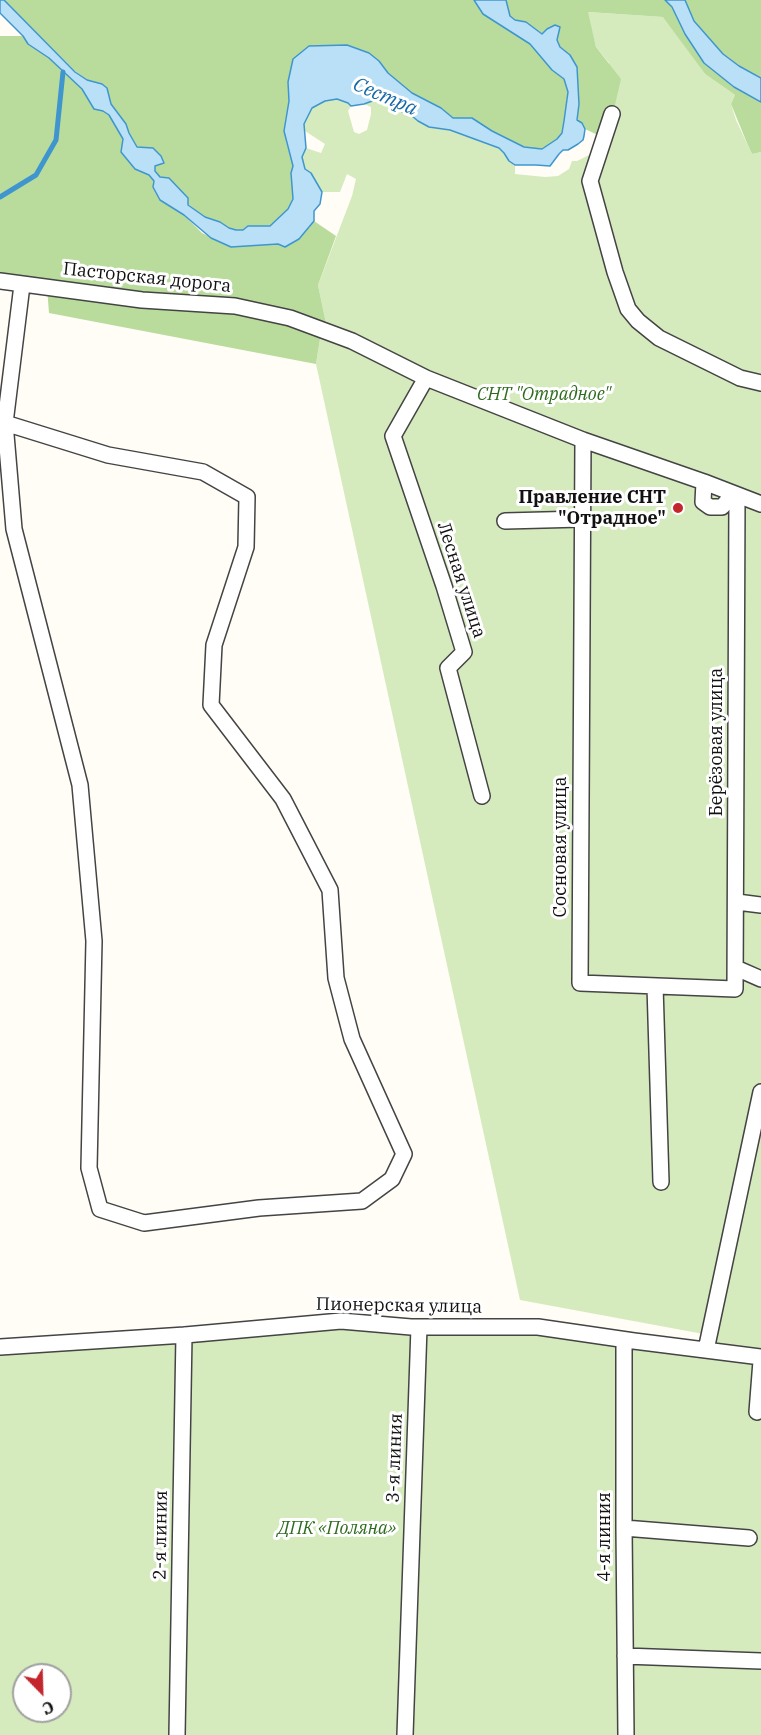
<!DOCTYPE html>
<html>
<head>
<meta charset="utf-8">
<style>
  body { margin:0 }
  #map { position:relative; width:761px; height:1735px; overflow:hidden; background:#fffdf5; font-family:"IBM Plex Serif",serif }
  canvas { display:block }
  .north { position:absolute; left:12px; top:1663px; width:60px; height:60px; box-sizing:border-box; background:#fff; border:2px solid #a0a0a0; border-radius:50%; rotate:157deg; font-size:16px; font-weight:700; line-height:24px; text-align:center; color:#111 }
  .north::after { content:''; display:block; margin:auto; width:21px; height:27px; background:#c4262e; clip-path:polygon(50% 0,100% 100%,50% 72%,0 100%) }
</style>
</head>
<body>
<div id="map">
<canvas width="761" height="1735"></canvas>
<div class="north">С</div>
</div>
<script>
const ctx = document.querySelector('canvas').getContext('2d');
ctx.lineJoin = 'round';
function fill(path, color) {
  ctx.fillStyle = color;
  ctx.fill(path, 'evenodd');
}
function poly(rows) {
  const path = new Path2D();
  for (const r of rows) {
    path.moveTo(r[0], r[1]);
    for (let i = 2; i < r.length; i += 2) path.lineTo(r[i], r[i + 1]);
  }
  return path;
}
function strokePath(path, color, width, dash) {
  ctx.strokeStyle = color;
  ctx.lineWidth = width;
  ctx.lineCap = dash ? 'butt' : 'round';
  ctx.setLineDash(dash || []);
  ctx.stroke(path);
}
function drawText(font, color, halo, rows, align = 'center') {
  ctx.font = font + ' "IBM Plex Serif",serif';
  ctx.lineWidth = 6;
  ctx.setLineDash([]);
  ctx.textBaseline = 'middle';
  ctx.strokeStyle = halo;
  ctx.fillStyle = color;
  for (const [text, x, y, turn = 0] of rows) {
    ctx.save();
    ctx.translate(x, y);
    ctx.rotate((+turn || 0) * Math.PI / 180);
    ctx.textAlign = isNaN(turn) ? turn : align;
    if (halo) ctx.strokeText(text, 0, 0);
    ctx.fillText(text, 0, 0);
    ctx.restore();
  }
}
fill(poly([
  [587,12,664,17,705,74,735,95,731,104,736,120,752,154,761,152,761,1735,0,1735,0,1347,341,1321,538,1327,707,1350,709,1335,520,1300,316,364,320,339,326,323,318,285,352,196,356,179,347,174,340,192,322,192,311,173,305,169,302,157,306,148,321,153,325,144,305,131,304,124,312,108,325,101,337,99,348,103,351,106,348,111,354,132,359,134,367,130,371,114,371,107,364,104,375,99,412,116,418,121,429,127,450,130,499,148,504,153,509,161,515,165,515,174,545,177,558,176,569,169,572,161,577,161,591,154,597,157,609,63,596,47],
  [24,1675,60,1675,60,1711,24,1711]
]), '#d5ebbd');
fill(poly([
  [4,0,474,0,483,14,530,44,552,70,564,79,568,92,562,134,557,139,542,149,524,147,492,131,472,118,453,118,441,108,412,93,388,73,379,61,340,45,326,46,293,59,289,101,285,123,286,141,293,166,291,173,293,199,288,209,270,226,252,226,243,230,236,230,229,228,220,222,205,217,196,211,188,204,188,198,169,178,160,177,155,170,155,166,161,156,155,152,144,147,137,147,129,133,126,124,111,104,107,88,102,84,87,80,75,71],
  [506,0,665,0,672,7,704,63,734,87,761,102,761,152,752,154,747,143,731,104,735,95,705,74,663,17,588,12,596,47,621,79,614,109,604,138,585,129,582,123,577,120,579,104,570,55,560,47,557,40,547,29,543,34,526,22,515,20,510,16],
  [685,0,761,0,761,78,739,66,723,54,694,21],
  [0,36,23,36,28,44,49,58,82,89,94,109,103,111,109,115,123,139,121,152,135,169,149,175,155,181,153,187,160,200,184,215,202,233,231,247,245,246,309,228,314,221,336,236,318,285,326,323,320,339,316,364,49,313,47,288,0,281]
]), '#b9dc9c');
const water = poly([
  [0,0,4,0,75,72,87,80,102,84,107,88,111,104,126,124,129,133,137,147,153,148,161,156,164,163,155,166,155,171,160,177,169,178,188,198,188,205,205,217,220,222,229,228,236,230,243,230,248,226,270,226,288,209,293,199,291,173,293,166,284,131,289,101,288,82,293,59,309,46,347,45,369,53,379,61,388,73,412,93,441,108,453,118,472,118,492,131,524,147,542,149,557,139,562,133,564,121,568,92,564,79,552,70,530,44,483,14,474,0,506,0,510,16,515,20,526,22,542,34,547,29,555,25,560,27,557,40,560,47,570,55,577,67,579,104,577,120,582,123,585,129,584,136,583,140,578,144,568,150,563,150,559,154,550,166,536,165,515,165,509,161,504,153,499,148,450,130,429,127,418,121,412,116,375,100,364,104,351,106,348,103,337,99,325,101,312,108,304,124,306,148,302,157,305,169,311,173,322,192,320,204,314,211,314,221,299,239,285,247,278,244,231,247,211,238,184,215,160,200,153,187,154,181,149,175,135,169,121,152,123,139,109,115,103,111,94,109,82,89,49,58,28,44,23,36,0,13,0,0],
  [665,0,685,0,694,21,723,54,739,66,761,78,761,102,734,87,704,63,685,34,672,7,665,0]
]);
fill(water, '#b9e0f7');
strokePath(water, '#3f96cf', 1.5);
strokePath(poly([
  [0,197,36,175,56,140,63,72]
]), '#3f96cf', 5);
const minor = poly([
  [612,114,590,181,615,272,628,309,638,321,659,338,740,378,761,383],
  [0,281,142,300,235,306,290,318,352,341,426,378,583,440,704,482,761,504],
  [426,378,393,436,444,586,464,652,448,668,482,796],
  [5,423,108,455,203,472,247,497,246,547,214,645,211,705,283,799,330,890,336,978,352,1039,404,1154,392,1179,362,1201,259,1208,144,1223,100,1209,89,1168,94,941,80,785,14,529,5,423,22,285],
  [583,440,580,983,735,989,737,496],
  [704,482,703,502,710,507,722,507,733,494],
  [505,521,582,519],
  [737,902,761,905],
  [736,968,761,979],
  [655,986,661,1182],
  [624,1340,624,1528,626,1735],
  [0,1347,185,1335,341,1321,411,1327,538,1327,634,1341,761,1357],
  [706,1350,761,1092],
  [757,1412,761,1361],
  [624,1528,749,1538],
  [625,1656,761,1661],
  [177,1735,184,1335],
  [405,1735,419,1327]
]);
strokePath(minor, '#444', 18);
strokePath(minor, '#fff', 15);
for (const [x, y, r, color] of [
  [678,508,6,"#c4262e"]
]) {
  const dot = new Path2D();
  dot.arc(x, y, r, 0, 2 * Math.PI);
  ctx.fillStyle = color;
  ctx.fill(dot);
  strokePath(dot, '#fff', 2);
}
drawText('18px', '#111', '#fff', [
  ["Пасторская дорога",147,278,6],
  ["Лесная улица",461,580,72],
  ["Берёзовая улица",717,742,-90],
  ["Сосновая улица",561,847,-90],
  ["Пионерская улица",399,1306,1],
  ["3-я линия",395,1458,-88],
  ["2-я линия",161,1535,-89],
  ["4-я линия",605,1537,-90]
]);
drawText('italic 18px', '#2f6b1f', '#fff', [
  ["СНТ \"Отрадное\"",544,395],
  ["ДПК «Поляна»",337,1529]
]);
drawText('bold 18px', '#111', '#fff', [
  ["Правление СНТ",666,498],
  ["\"Отрадное\"",666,519]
], 'right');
drawText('italic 20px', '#1768a6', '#fff', [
  ["Сестра",385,97,23]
]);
</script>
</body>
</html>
